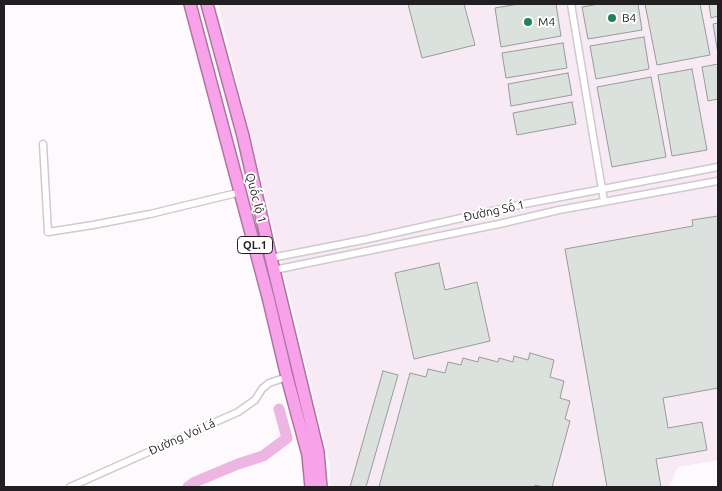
<!DOCTYPE html>
<html>
<head>
<meta charset="utf-8">
<style>
  body { margin:0 }
  #map { position:relative; width:722px; height:491px; overflow:hidden; background:#fef9fd; font-family:Ubuntu,sans-serif }
  canvas { display:block }
  .frame { position:absolute; inset:0; border:5px solid #211f21; pointer-events:none }
</style>
</head>
<body>
<div id="map">
<canvas width="722" height="491"></canvas>
<div class="frame"></div>
</div>
<script>
const ctx = document.querySelector('canvas').getContext('2d');
ctx.lineJoin = 'round';
function fill(path, color) {
  ctx.fillStyle = color;
  ctx.fill(path, 'evenodd');
}
function poly(rows) {
  const path = new Path2D();
  for (const r of rows) {
    path.moveTo(r[0], r[1]);
    for (let i = 2; i < r.length; i += 2) path.lineTo(r[i], r[i + 1]);
  }
  return path;
}
function strokePath(path, color, width, dash) {
  ctx.strokeStyle = color;
  ctx.lineWidth = width;
  ctx.lineCap = dash ? 'butt' : 'round';
  ctx.setLineDash(dash || []);
  ctx.stroke(path);
}
function drawText(font, color, halo, rows, align = 'center') {
  ctx.font = font + ' Ubuntu,sans-serif';
  ctx.lineWidth = 4;
  ctx.setLineDash([]);
  ctx.textBaseline = 'middle';
  ctx.strokeStyle = halo;
  ctx.fillStyle = color;
  for (const [text, x, y, turn = 0] of rows) {
    ctx.save();
    ctx.translate(x, y);
    ctx.rotate((+turn || 0) * Math.PI / 180);
    ctx.textAlign = isNaN(turn) ? turn : align;
    if (halo) ctx.strokeText(text, 0, 0);
    ctx.fillText(text, 0, 0);
    ctx.restore();
  }
}
fill(poly([
  [218,4,718,4,718,460,678,467,669,487,330,487,330,465,287,285]
]), '#f7eaf4');
strokePath(poly([
  [188,487,195,482,238,464,263,456,287,438,279,409]
]), '#edb5e2', 11);
const building = poly([
  [408,4,464,4,475,45,422,58,408,4],
  [519,4,556,4,561,36,501,47,495,8,519,4],
  [599,4,638,4,642,30,588,39,582,7,599,4],
  [645,4,700,4,710,55,657,65,645,4],
  [709,4,718,4,718,16,711,18,709,4],
  [718,23,718,54,713,24,718,23],
  [644,37,649,69,596,79,590,46,644,37],
  [563,43,567,68,506,78,502,53,563,43],
  [718,64,718,99,708,101,702,67,718,64],
  [692,69,707,150,672,156,658,75,692,69],
  [568,73,572,95,511,106,508,84,568,73],
  [651,77,666,157,612,167,597,87,651,77],
  [572,102,576,124,517,135,513,113,572,102],
  [718,216,718,388,663,398,668,428,702,422,707,450,656,459,661,487,607,487,565,249,693,226,692,220,718,216],
  [439,263,445,290,477,282,490,341,414,359,395,273,439,263],
  [530,353,554,360,550,377,564,381,560,398,570,401,565,419,570,421,552,487,543,487,535,485,535,487,379,487,410,373,426,377,428,369,445,373,448,362,461,365,463,358,478,362,479,357,498,362,499,358,513,362,514,356,528,360,530,353],
  [383,371,398,375,366,487,350,487,383,371]
]);
fill(building, '#dbe2de');
strokePath(building, '#979d9a', 1);
const street = poly([
  [571,4,604,201],
  [43,144,48,232,93,225,150,214,241,192],
  [271,258,368,239,519,205,718,167],
  [274,270,499,224,559,210,718,181],
  [70,487,238,412,255,400,262,389,269,383,287,377]
]);
const highway = poly([
  [190,4,268,297,287,377,308,455,311,487],
  [207,4,243,136,271,258,318,452,321,487]
]);
strokePath(street, '#cfcace', 9);
strokePath(highway, '#ad74a3', 14);
strokePath(street, '#fff', 6);
strokePath(highway, '#f8a2e9', 11);
for (const [x, y, r, color] of [
  [612,18,5,"#228158"],
  [528,22,5,"#228158"]
]) {
  const dot = new Path2D();
  dot.arc(x, y, r, 0, 2 * Math.PI);
  ctx.fillStyle = color;
  ctx.fill(dot);
  strokePath(dot, '#fff', 2);
}
for (const [x, y, w] of [
  [255,245,35]
]) {
  const box = new Path2D();
  box.roundRect(x - w / 2, y - 8.5, w, 17, 4);
  ctx.fillStyle = '#fff';
  ctx.fill(box);
  strokePath(box, '#211f21', 1);
}
drawText('bold 11px', '#211f21', null, [
  ["QL.1",255,245]
]);
drawText('12px', '#211f21', '#fff', [
  ["B4",622,18],
  ["M4",538,22]
], 'left');
drawText('12px', '#211f21', '#fff', [
  ["Quốc lộ 1",256,198,75],
  ["Đường Số 1",494,211,-12],
  ["Đường Voi Lá",182,437,-24]
]);
</script>
</body>
</html>
